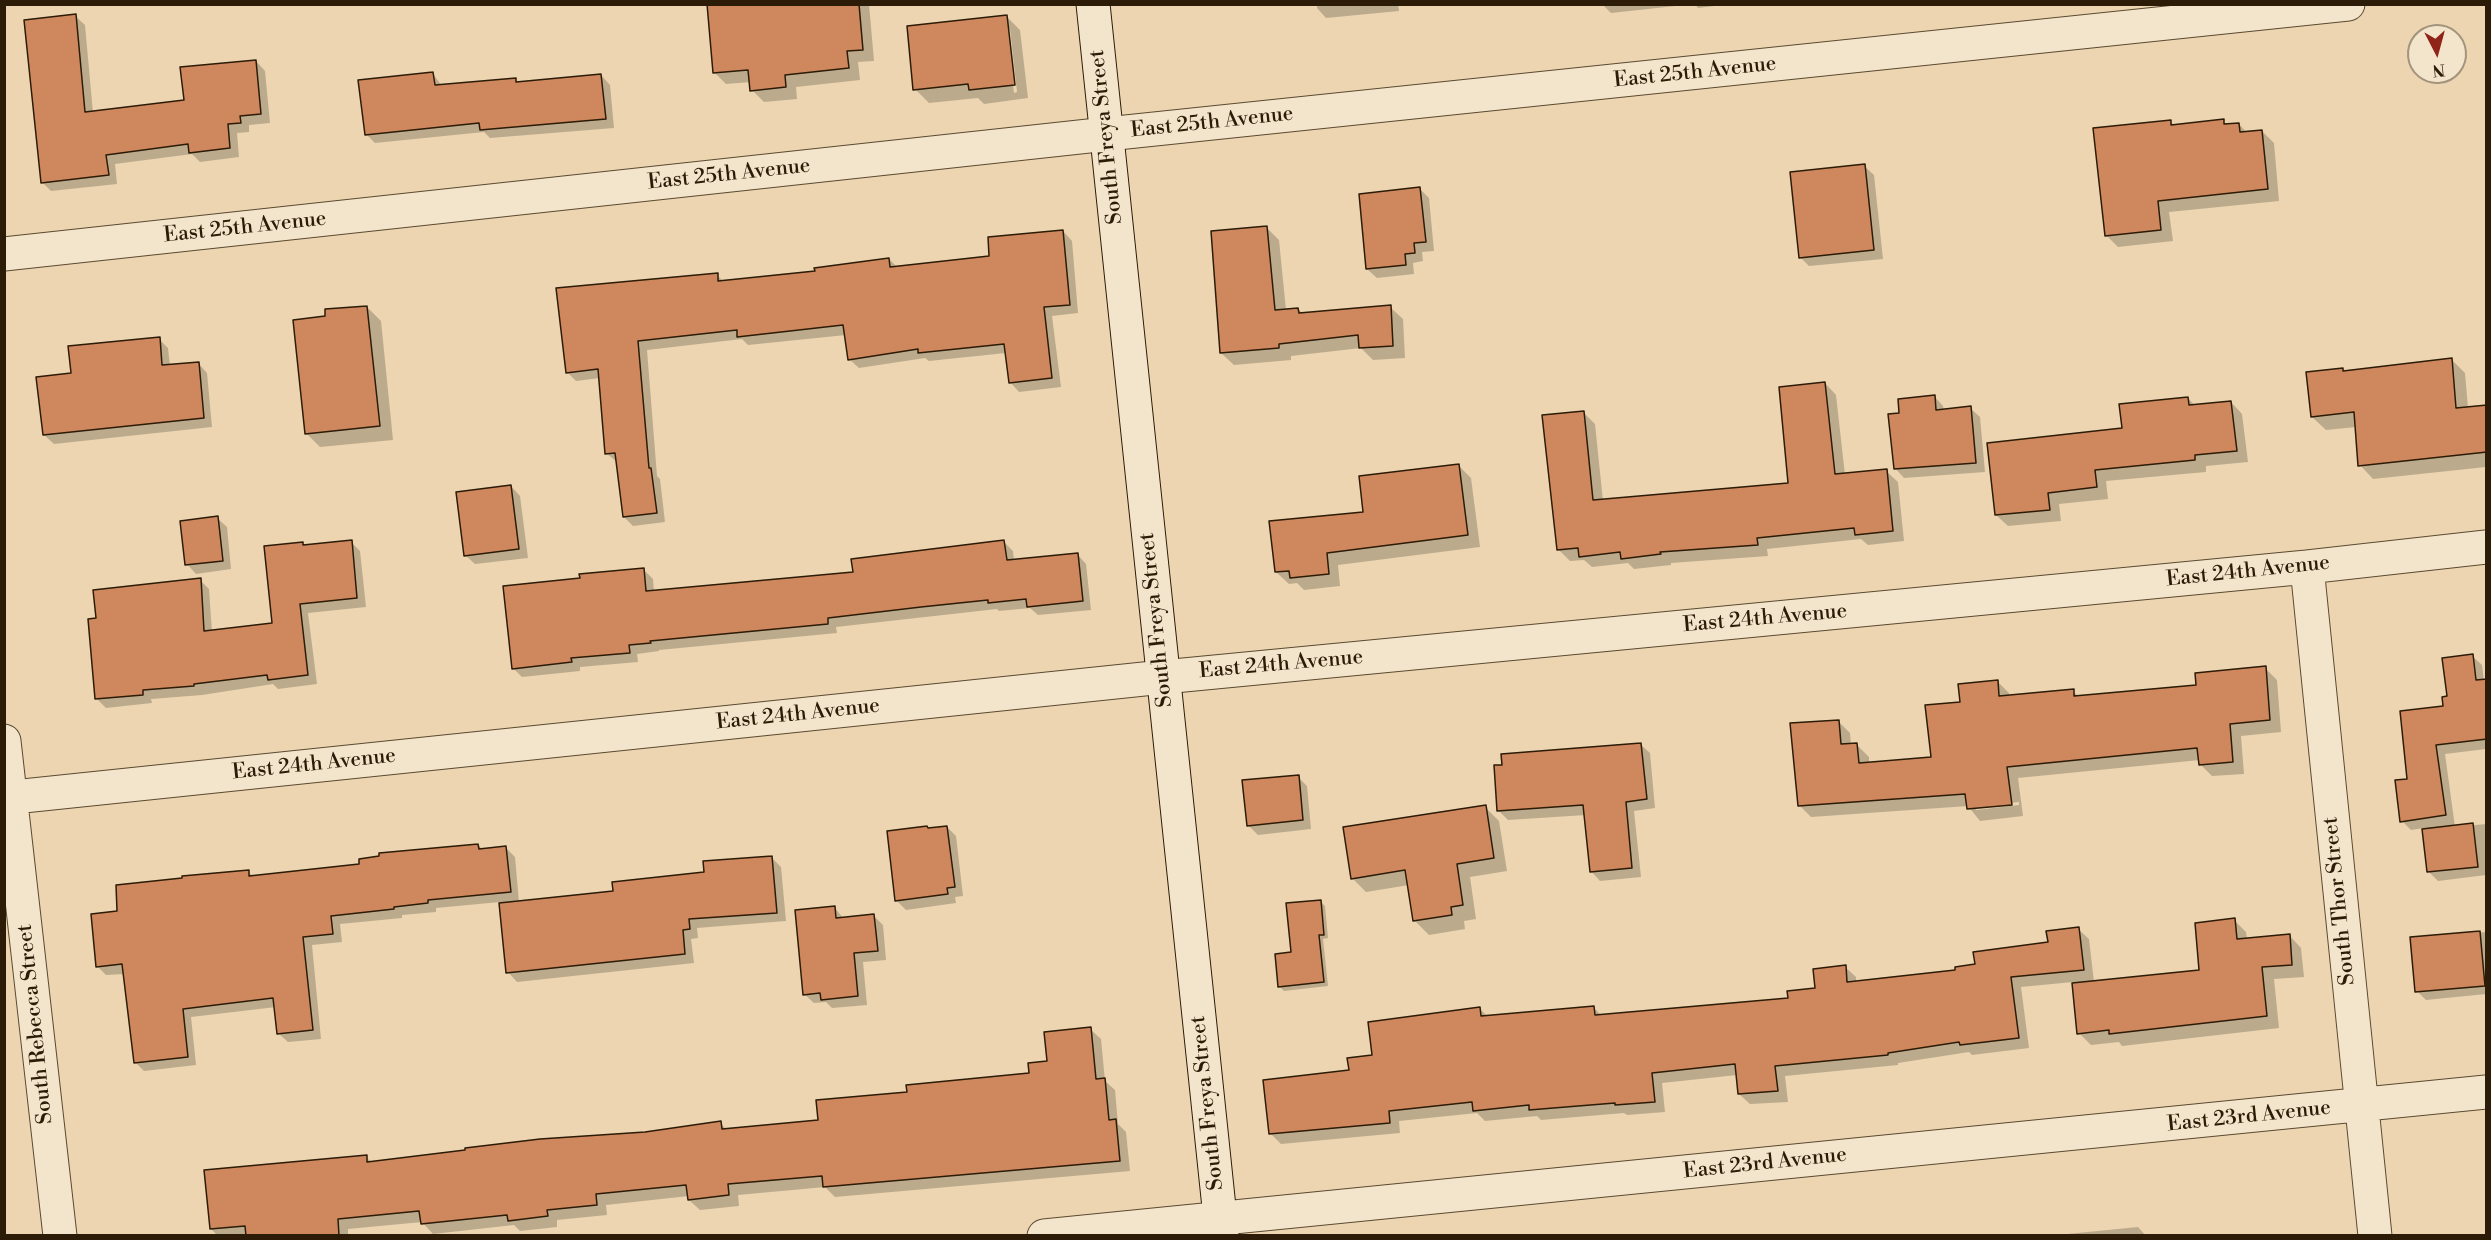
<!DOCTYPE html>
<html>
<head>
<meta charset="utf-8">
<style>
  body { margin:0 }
  #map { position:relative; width:2491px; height:1240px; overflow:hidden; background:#ecd5b0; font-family:"Libre Bodoni",serif }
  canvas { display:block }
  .frame { position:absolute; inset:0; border:6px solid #2b1b07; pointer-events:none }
  .north { position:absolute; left:2407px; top:24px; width:60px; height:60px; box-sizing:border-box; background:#f3e4cc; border:2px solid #a3947d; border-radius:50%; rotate:174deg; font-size:16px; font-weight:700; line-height:24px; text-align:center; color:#2b1b07 }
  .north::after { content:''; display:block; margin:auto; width:21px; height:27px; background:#8f2418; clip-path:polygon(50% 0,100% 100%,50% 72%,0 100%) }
</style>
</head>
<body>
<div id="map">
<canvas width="2491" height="1240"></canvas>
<div class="frame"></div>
<div class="north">N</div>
</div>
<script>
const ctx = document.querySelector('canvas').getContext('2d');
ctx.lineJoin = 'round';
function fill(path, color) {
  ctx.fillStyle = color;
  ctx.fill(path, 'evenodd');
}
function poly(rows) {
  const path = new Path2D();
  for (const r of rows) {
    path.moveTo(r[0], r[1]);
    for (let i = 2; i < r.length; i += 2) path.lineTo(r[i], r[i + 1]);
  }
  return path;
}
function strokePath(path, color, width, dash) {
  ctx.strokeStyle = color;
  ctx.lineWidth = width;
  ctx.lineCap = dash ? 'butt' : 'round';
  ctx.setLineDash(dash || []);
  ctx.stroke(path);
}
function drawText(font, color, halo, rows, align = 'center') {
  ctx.font = font + ' "Libre Bodoni",serif';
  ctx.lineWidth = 6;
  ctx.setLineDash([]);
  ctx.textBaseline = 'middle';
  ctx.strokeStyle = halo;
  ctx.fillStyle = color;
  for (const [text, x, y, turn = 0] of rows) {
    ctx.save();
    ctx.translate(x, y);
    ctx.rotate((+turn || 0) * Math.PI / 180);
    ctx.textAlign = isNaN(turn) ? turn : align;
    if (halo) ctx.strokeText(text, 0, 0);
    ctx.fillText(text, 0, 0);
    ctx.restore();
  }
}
fill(poly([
  [709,4,869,4,874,61,858,62,860,80,796,87,797,99,764,102,752,90,751,82,726,84,714,72],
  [1317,4,1398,4,1399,11,1326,18,1317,8],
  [1602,4,1694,4,1611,13],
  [1695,4,1731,4,1698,8],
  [75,16,85,25,93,113,185,102,256,61,265,71,270,123,249,125,249,132,237,133,239,157,200,162,192,154,115,164,117,184,51,191,42,182],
  [1006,16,1020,30,1028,98,984,104,978,98,929,103,915,89],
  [1007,29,1010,29,1017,92,1014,93],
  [433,74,442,86,515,79,519,83,601,75,610,85,614,128,490,138,484,132,375,143,366,134],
  [2170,121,2175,126,2223,121,2227,125,2239,124,2247,133,2262,131,2274,143,2279,201,2169,212,2173,241,2118,247,2106,235],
  [1864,166,1874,175,1883,259,1809,266,1800,257],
  [1420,189,1429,198,1434,251,1422,252,1423,261,1413,263,1414,274,1377,278,1367,269],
  [1267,228,1279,240,1286,310,1298,309,1303,314,1390,307,1403,319,1405,358,1373,360,1361,348,1291,356,1291,360,1234,365,1221,353],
  [1063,231,1072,241,1078,313,1052,316,1061,387,1019,392,1010,382,1006,353,929,361,925,358,859,368,849,359,846,335,748,345,742,339,647,350,657,476,660,479,665,522,633,526,624,517,617,462,606,453,600,378,576,381,567,372,717,275,724,282,817,272,889,259,897,267,991,258],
  [367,307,381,321,393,440,320,447,306,433,327,318],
  [159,339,168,348,170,366,198,363,207,373,212,427,54,444,44,435,73,374],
  [2452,360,2465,373,2468,408,2486,406,2486,467,2373,479,2360,465,2356,427,2326,430,2312,417,2343,369,2346,372],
  [1825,383,1836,395,1845,475,1886,471,1898,482,1904,541,1868,545,1861,539,1767,549,1768,556,1671,563,1671,565,1634,569,1628,563,1592,567,1584,560,1570,561,1559,550,1584,413,1595,424,1603,501,1789,484],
  [1934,396,1943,406,1944,411,1970,408,1980,417,1985,472,1904,478,1895,468,1901,415],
  [2188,398,2195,406,2231,402,2242,414,2248,462,2206,466,2206,472,2106,481,2108,499,2059,504,2061,521,2008,526,1996,515,2123,430],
  [1459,466,1471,478,1480,547,1338,565,1340,586,1304,590,1297,583,1289,584,1276,572,1365,514],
  [511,486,520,496,528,558,475,564,465,555],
  [217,518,227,527,231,569,196,574,187,564],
  [351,542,360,551,366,607,308,613,317,684,278,689,273,684,202,695,151,699,152,703,106,708,96,698,97,620,200,580,209,589,212,632,274,624,303,543,305,546],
  [1004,542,1013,551,1014,561,1077,554,1086,564,1091,610,1038,615,1030,608,999,611,997,609,836,627,837,633,659,650,659,651,637,654,638,662,580,667,580,671,522,677,513,668,581,579,644,570,653,579,654,592,854,573],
  [2472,656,2482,665,2484,681,2486,680,2486,749,2445,754,2455,827,2486,824,2486,875,2438,881,2428,871,2424,828,2411,830,2402,821,2409,780,2449,697],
  [2265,668,2277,680,2281,732,2241,736,2244,774,2212,776,2200,764,2200,760,2018,778,2023,816,1980,821,1968,806,1811,817,1799,805,1838,721,1850,733,1851,745,1857,745,1869,757,1869,764,1933,758,1962,703,1997,681,2009,693,2009,697,2073,691,2079,697,2198,687],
  [2019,802,2019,805,1976,810,1976,807],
  [1640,744,1650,753,1655,808,1634,811,1641,877,1600,881,1591,871,1586,815,1508,820,1498,810],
  [1298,777,1307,786,1311,829,1258,835,1248,825],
  [1485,807,1499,821,1507,871,1470,877,1476,919,1464,921,1465,929,1429,935,1415,921,1409,885,1366,892,1352,878],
  [947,827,956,836,963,896,955,897,956,903,906,910,897,901],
  [478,845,483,850,506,848,515,857,519,902,614,892,772,858,781,867,786,921,697,928,698,938,691,939,694,963,517,982,508,972,500,902,436,908,436,912,402,915,402,918,340,924,342,942,312,945,321,1039,288,1042,278,1033,276,1007,191,1017,196,1065,144,1071,135,1062,124,974,106,975,97,966,119,912,248,872,254,877,361,866],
  [1320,901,1325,906,1328,938,1323,939,1328,986,1284,991,1279,986,1293,954],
  [834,907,844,919,874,916,883,925,886,960,863,962,867,1005,832,1008,826,1002,814,1003,804,994],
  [2234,920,2246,932,2247,939,2289,935,2301,948,2304,977,2274,979,2279,1028,2122,1046,2119,1042,2091,1045,2079,1033,2073,982,2021,987,2029,1048,1972,1055,1969,1052,1898,1063,1898,1065,1785,1076,1788,1102,1750,1104,1739,1094,1737,1075,1662,1083,1665,1112,1627,1115,1624,1113,1541,1120,1537,1116,1485,1121,1477,1113,1399,1121,1400,1133,1281,1144,1270,1133,1374,1057,1480,1009,1488,1017,1594,1008,1602,1016,1790,999,1817,989,1845,967,1856,977,1856,982,1957,972,2049,943,2078,929,2089,939,2094,982,2201,971],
  [2486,932,2486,994,2426,1000,2417,991,2412,939],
  [1090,1029,1101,1039,1105,1081,1115,1090,1118,1124,1126,1132,1130,1171,835,1197,825,1187,738,1195,739,1206,700,1210,689,1200,689,1196,606,1205,607,1215,557,1220,557,1227,520,1231,514,1225,433,1234,422,1222,348,1229,348,1236,218,1236,211,1229,366,1157,372,1163,645,1134,720,1123,727,1130,819,1122,908,1093,1031,1074],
  [2138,1227,2146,1236,2047,1236]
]), '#0003');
const building = poly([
  [707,4,859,4,863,50,847,51,849,68,785,75,786,87,750,91,748,70,713,73,707,4],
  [76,14,85,112,184,100,180,67,256,60,261,114,240,116,241,123,228,124,230,148,189,153,188,144,106,155,109,175,41,183,24,20,76,14],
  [1007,15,1015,85,969,90,968,84,913,90,907,26,1007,15],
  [433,72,435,85,516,78,516,82,601,74,606,119,480,130,479,123,365,135,358,80,433,72],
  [2224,119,2224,124,2239,123,2240,132,2262,130,2268,189,2158,201,2161,230,2105,236,2093,128,2171,120,2171,125,2224,119],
  [1865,164,1874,250,1799,258,1790,172,1865,164],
  [1420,187,1426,242,1414,243,1415,253,1405,254,1406,265,1366,269,1359,194,1420,187],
  [1267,226,1275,310,1298,308,1299,313,1391,305,1393,346,1359,348,1358,335,1279,344,1279,348,1220,353,1211,231,1267,226],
  [1063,230,1070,305,1044,307,1052,378,1009,383,1004,344,918,353,918,349,848,360,843,325,737,337,737,330,638,341,649,468,651,468,657,513,623,517,615,453,605,454,598,369,566,373,556,288,718,273,718,281,815,271,814,268,889,258,890,267,989,256,988,237,1063,230],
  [367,306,380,426,305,434,293,320,325,316,325,309,367,306],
  [160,337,162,365,199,362,204,418,43,435,36,377,71,373,68,346,160,337],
  [2452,358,2456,408,2487,405,2487,452,2358,466,2354,412,2311,417,2306,372,2343,368,2343,371,2452,358],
  [1825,382,1835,474,1887,469,1893,531,1855,535,1854,528,1757,538,1758,545,1660,552,1661,554,1621,559,1620,552,1579,557,1578,548,1557,550,1542,415,1584,411,1593,500,1788,483,1779,387,1825,382],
  [1935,395,1936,410,1971,406,1976,463,1894,469,1888,414,1899,413,1898,399,1935,395],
  [2188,397,2189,405,2231,401,2237,451,2195,455,2195,460,2095,470,2097,487,2048,493,2050,510,1995,515,1987,443,2122,428,2119,404,2188,397],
  [1459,464,1468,535,1327,553,1329,574,1290,578,1289,571,1275,572,1269,521,1363,512,1359,476,1459,464],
  [511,485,519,549,464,556,456,492,511,485],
  [218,516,223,561,185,565,180,521,218,516],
  [352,540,357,598,300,604,308,675,268,680,267,675,194,684,194,686,143,690,143,695,95,699,88,619,96,618,93,590,201,578,204,631,272,623,264,546,303,542,303,545,352,540],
  [1004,540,1007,560,1078,553,1083,601,1027,607,1026,599,988,603,988,600,921,607,828,618,828,624,650,641,651,643,629,645,630,653,571,658,572,662,512,669,503,586,580,578,579,574,644,568,646,591,853,572,851,559,1004,540],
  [2473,654,2476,680,2487,679,2487,739,2436,745,2446,815,2400,822,2395,780,2407,779,2400,711,2443,706,2442,697,2447,696,2442,658,2473,654],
  [2266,666,2270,720,2230,724,2233,762,2199,765,2197,748,2007,767,2012,805,1967,809,1965,794,1798,806,1790,723,1839,720,1841,744,1857,743,1859,763,1931,757,1925,705,1960,702,1958,684,1998,680,1999,696,2074,689,2074,696,2196,685,2195,673,2266,666],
  [1641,743,1647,799,1626,802,1632,868,1590,872,1583,805,1497,811,1494,765,1502,765,1501,754,1641,743],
  [1299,775,1303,820,1247,826,1242,780,1299,775],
  [1486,805,1494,858,1457,864,1463,905,1451,907,1452,915,1413,921,1405,870,1351,879,1343,827,1486,805],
  [2473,823,2478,867,2427,872,2422,829,2473,823],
  [927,826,928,828,947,826,955,887,947,888,948,894,895,901,887,831,927,826],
  [478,844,479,849,506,846,511,892,428,900,428,903,394,907,394,909,331,916,333,934,303,937,313,1030,277,1034,273,998,183,1009,188,1057,134,1063,122,964,96,967,91,914,117,911,116,885,182,878,182,876,249,870,249,876,359,864,359,859,379,856,379,853,478,844],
  [772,856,777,913,689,919,690,929,683,930,685,954,506,973,499,903,613,891,612,882,704,872,703,861,772,856],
  [1321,900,1324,935,1319,935,1324,982,1278,987,1275,954,1291,952,1286,903,1321,900],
  [835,906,836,918,874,914,878,951,854,953,858,996,821,1000,820,993,803,995,795,910,835,906],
  [2235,918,2237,939,2290,934,2292,965,2262,967,2267,1016,2109,1034,2109,1030,2077,1034,2072,983,2199,970,2195,923,2235,918],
  [2079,927,2084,970,2011,977,2019,1038,1960,1045,1959,1042,1888,1053,1888,1055,1775,1066,1778,1091,1738,1094,1735,1064,1652,1073,1655,1102,1615,1105,1615,1103,1529,1110,1529,1105,1473,1111,1472,1102,1389,1111,1390,1123,1269,1134,1263,1080,1349,1070,1347,1058,1372,1055,1368,1022,1480,1007,1481,1016,1594,1006,1595,1015,1788,998,1787,991,1815,988,1813,969,1846,965,1847,982,1955,970,1955,967,1975,964,1973,952,2048,942,2046,931,2079,927],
  [2480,931,2485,986,2415,992,2410,937,2480,931],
  [1091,1027,1096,1079,1105,1078,1109,1120,1116,1119,1120,1161,823,1187,822,1176,728,1184,729,1195,688,1200,686,1185,596,1194,597,1205,547,1210,548,1216,508,1221,507,1215,421,1224,419,1211,338,1219,339,1236,246,1236,245,1226,210,1229,204,1170,367,1155,367,1162,465,1150,465,1148,540,1139,645,1132,721,1121,722,1129,818,1120,816,1100,907,1092,906,1085,1029,1073,1028,1063,1047,1061,1044,1032,1091,1027]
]);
fill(building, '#cf885d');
strokePath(building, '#2b1b07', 1.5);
const minor = poly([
  [4,254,1107,134,2348,4],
  [2307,567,2375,1236],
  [4,741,60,1236],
  [4,798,1163,677,2307,567,2486,547],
  [1044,1236,2486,1092]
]);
const secondary = poly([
  [1093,4,1222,1236]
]);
strokePath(minor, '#5b4a31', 35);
strokePath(secondary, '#2b1b07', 35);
strokePath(minor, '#f3e4cc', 33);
strokePath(secondary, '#f3e4cc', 33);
drawText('21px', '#2b1b07', '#f3e4cc', [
  ["East 25th Avenue",1695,73,-6],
  ["East 25th Avenue",1212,123,-6],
  ["South Freya Street",1107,137,-96],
  ["East 25th Avenue",729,175,-6],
  ["East 25th Avenue",245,228,-6],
  ["East 24th Avenue",2248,572,-6],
  ["East 24th Avenue",1765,619,-5],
  ["South Freya Street",1157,620,-96],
  ["East 24th Avenue",1281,665,-5],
  ["East 24th Avenue",798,715,-6],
  ["East 24th Avenue",314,765,-6],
  ["South Thor Street",2340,901,-96],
  ["South Rebecca Street",36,1024,-96],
  ["South Freya Street",1208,1103,-96],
  ["East 23rd Avenue",2249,1117,-6],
  ["East 23rd Avenue",1765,1164,-6]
]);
</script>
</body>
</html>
